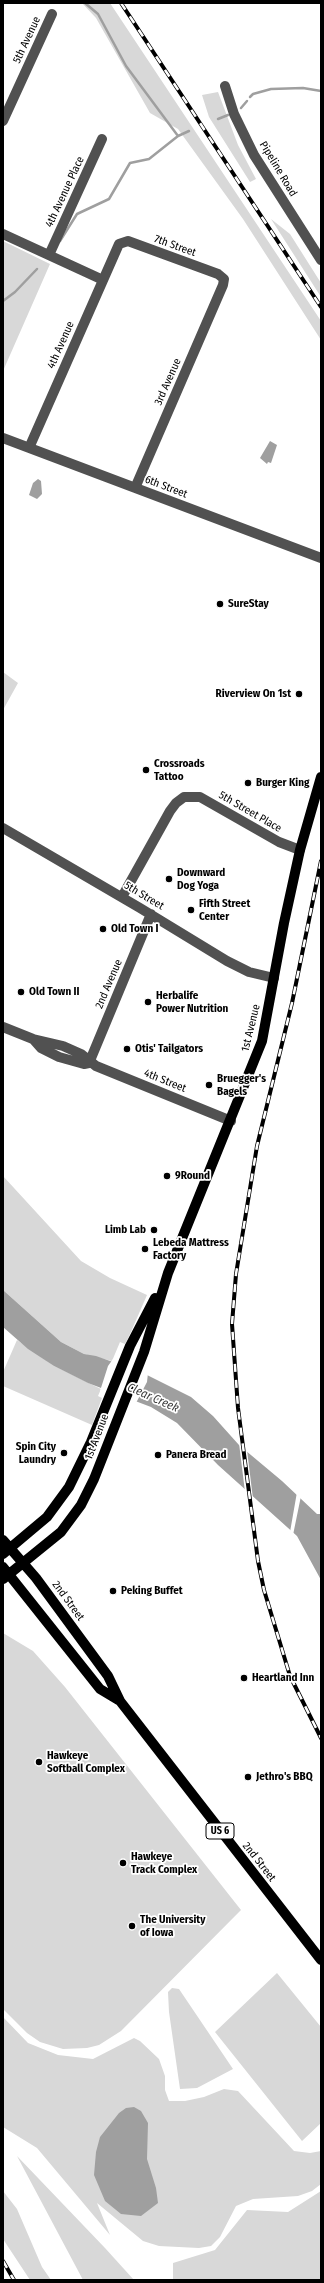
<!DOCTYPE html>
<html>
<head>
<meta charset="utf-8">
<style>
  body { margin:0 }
  #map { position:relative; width:324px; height:2283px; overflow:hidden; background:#fff; font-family:"Fira Sans Condensed",sans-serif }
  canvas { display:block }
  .frame { position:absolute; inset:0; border:4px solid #000; pointer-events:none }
</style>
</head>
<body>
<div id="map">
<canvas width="324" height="2283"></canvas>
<div class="frame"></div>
</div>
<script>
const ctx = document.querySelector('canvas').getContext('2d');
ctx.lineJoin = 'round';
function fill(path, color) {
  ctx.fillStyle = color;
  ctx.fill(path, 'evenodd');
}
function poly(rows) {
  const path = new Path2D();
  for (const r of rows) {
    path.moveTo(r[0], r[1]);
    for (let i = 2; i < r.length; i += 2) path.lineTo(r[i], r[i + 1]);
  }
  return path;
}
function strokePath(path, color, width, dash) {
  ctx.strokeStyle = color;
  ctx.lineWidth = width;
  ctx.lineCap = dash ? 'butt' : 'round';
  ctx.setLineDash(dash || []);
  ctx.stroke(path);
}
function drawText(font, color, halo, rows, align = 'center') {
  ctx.font = font + ' "Fira Sans Condensed",sans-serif';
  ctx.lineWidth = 3.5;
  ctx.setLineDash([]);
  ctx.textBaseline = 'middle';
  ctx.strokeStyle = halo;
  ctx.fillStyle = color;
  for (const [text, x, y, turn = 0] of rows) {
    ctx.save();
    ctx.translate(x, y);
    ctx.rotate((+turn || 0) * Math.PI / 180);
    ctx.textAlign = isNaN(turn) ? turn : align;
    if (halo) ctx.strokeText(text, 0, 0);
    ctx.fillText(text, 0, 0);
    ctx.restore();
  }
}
fill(poly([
  [82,3,110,3,321,321,321,340,243,219,178,129,150,113,96,18],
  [218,92,238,145,256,179,250,182,209,117,202,95],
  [271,219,290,234,321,283,321,297],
  [3,241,50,264,3,371],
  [3,672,18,683,3,710],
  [3,1176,81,1261,110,1278,147,1295,130,1334,125,1344,120,1342,112,1361,84,1354,61,1342,3,1290],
  [17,1340,54,1366,101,1389,98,1396,102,1398,92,1425,3,1386,3,1372],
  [3,1633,33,1651,65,1687,241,1910,121,2031,99,2045,87,2048,63,2049,40,2042,27,2033,3,2009],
  [277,1973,321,2027,321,2123,302,2141,215,2032],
  [172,1988,179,1989,233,2069,197,2088,180,2089,169,2012,168,1992],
  [3,2017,28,2043,58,2055,93,2059,134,2038,140,2041,159,2059,165,2076,165,2090,169,2101,185,2101,204,2097,224,2089,238,2091,294,2151,310,2153,321,2151,321,2184,312,2191,298,2196,253,2199,236,2206,220,2237,211,2246,199,2248,159,2246,143,2241,97,2203,110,2235,37,2148,3,2127],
  [17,2156,105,2248,134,2280,83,2280],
  [3,2191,17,2209,42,2267,51,2280,30,2280,3,2239],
  [321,2191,321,2280,173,2280,173,2263,215,2250,247,2210,288,2212]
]), '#d8d8d8');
fill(poly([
  [270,441,277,445,271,463,268,462,267,464,260,458],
  [38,479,41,481,42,494,37,499,29,495,33,483],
  [3,1290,61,1342,84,1354,96,1356,141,1372,191,1397,213,1416,239,1445,282,1481,317,1514,321,1514,321,1580,297,1536,218,1465,177,1423,151,1407,88,1383,54,1366,28,1349,3,1327],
  [134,2107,141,2111,148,2123,147,2159,156,2188,158,2203,141,2216,121,2214,105,2201,94,2175,96,2152,100,2137,119,2113,126,2108]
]), '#9f9f9f');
fill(poly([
  [113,1359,148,1373,147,1382,136,1403,100,1391,108,1366],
  [239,1443,247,1450,253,1499,245,1492],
  [297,1492,301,1496,293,1535,290,1532]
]), '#fff');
strokePath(poly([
  [85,3,98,14,126,66,178,136],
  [250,97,253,94,271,89,303,88,321,91],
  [241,108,247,101],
  [218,119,228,115],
  [60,241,77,214,109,199,130,163,149,159,178,136,189,131],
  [3,301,15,292,37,269]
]), '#9f9f9f', 2.5);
strokePath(poly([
  [225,86,234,114,254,155,321,260],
  [3,121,52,14],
  [3,234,103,280],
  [49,255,102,139],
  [3,438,321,558],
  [29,448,119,244,128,241,218,274,224,279,223,285,135,488],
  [3,828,140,908,227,961,249,972,274,978],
  [122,897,170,811,176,803,184,797,200,797,279,842,300,850],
  [3,1027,33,1039,63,1046,81,1054,96,1066,231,1121],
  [33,1039,41,1048,59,1057,84,1064,89,1063],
  [89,1063,151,914]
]), '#515151', 10);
strokePath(poly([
  [3,1540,36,1578,108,1676,120,1701,321,1960],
  [3,1554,47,1517,69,1487,91,1442,130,1346,155,1298],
  [3,1567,100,1689,120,1701],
  [3,1579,61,1532,81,1505,94,1479,144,1352,168,1273,262,1041,284,923,300,850,321,777]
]), '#000', 10);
const rail = poly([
  [121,3,321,307],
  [321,861,292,1003,257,1146,236,1274,232,1324,238,1408,258,1561,264,1590,290,1676,321,1738],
  [3,2261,14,2280]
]);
strokePath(rail, '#000', 4);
strokePath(rail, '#fff', 2.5, [8]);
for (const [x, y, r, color] of [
  [220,604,4,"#000"],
  [299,694,4,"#000"],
  [146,770,4,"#000"],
  [248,783,4,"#000"],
  [169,879,4,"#000"],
  [191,910,4,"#000"],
  [103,929,4,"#000"],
  [21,992,4,"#000"],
  [148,1002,4,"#000"],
  [127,1049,4,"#000"],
  [209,1085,4,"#000"],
  [167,1176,4,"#000"],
  [154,1230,4,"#000"],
  [145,1249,4,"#000"],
  [64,1453,4,"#000"],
  [158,1455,4,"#000"],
  [113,1591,4,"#000"],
  [244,1678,4,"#000"],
  [39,1762,4,"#000"],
  [248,1777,4,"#000"],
  [123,1863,4,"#000"],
  [132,1926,4,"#000"]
]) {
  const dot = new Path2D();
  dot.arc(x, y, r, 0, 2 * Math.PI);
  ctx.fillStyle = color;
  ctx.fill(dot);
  strokePath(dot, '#fff', 1.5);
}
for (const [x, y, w] of [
  [220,1831,28]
]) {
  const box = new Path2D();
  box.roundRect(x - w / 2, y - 8, w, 16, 3);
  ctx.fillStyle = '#fff';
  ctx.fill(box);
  strokePath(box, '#000', 1);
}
drawText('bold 10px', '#000', null, [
  ["US 6",220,1831]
]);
drawText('11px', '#000', '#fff', [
  ["5th Avenue",27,40,-65],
  ["Pipeline Road",278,169,59],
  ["4th Avenue Place",65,192,-65],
  ["7th Street",175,246,20],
  ["4th Avenue",61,345,-66],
  ["3rd Avenue",168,382,-66],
  ["6th Street",166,487,21],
  ["5th Street Place",250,812,30],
  ["5th Street",144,896,31],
  ["2nd Avenue",109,984,-67],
  ["1st Avenue",251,1028,-76],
  ["4th Street",165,1081,22],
  ["1st Avenue",97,1437,-69],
  ["2nd Street",68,1601,54],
  ["2nd Street",259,1862,52]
]);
drawText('bold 11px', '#000', '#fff', [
  ["SureStay",228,604],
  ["Riverview On 1st",291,694,"right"],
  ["Crossroads",154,764],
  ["Tattoo",154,777],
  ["Burger King",256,783],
  ["Downward",177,873],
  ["Dog Yoga",177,886],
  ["Fifth Street",199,904],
  ["Center",199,917],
  ["Old Town I",111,929],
  ["Old Town II",29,992],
  ["Herbalife",156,996],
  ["Power Nutrition",156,1009],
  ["Otis' Tailgators",135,1049],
  ["Bruegger's",217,1079],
  ["Bagels",217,1092],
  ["9Round",175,1176],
  ["Limb Lab",146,1230,"right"],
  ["Lebeda Mattress",153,1243],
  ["Factory",153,1256],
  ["Spin City",56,1447,"right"],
  ["Laundry",56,1460,"right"],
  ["Panera Bread",166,1455],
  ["Peking Buffet",121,1591],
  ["Heartland Inn",252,1678],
  ["Hawkeye",47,1756],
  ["Softball Complex",47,1769],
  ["Jethro's BBQ",256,1777],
  ["Hawkeye",131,1857],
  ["Track Complex",131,1870],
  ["The University",140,1920],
  ["of Iowa",140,1933]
], 'left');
drawText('italic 12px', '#404040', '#fff', [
  ["Clear Creek",153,1398,24]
]);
</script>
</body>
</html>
